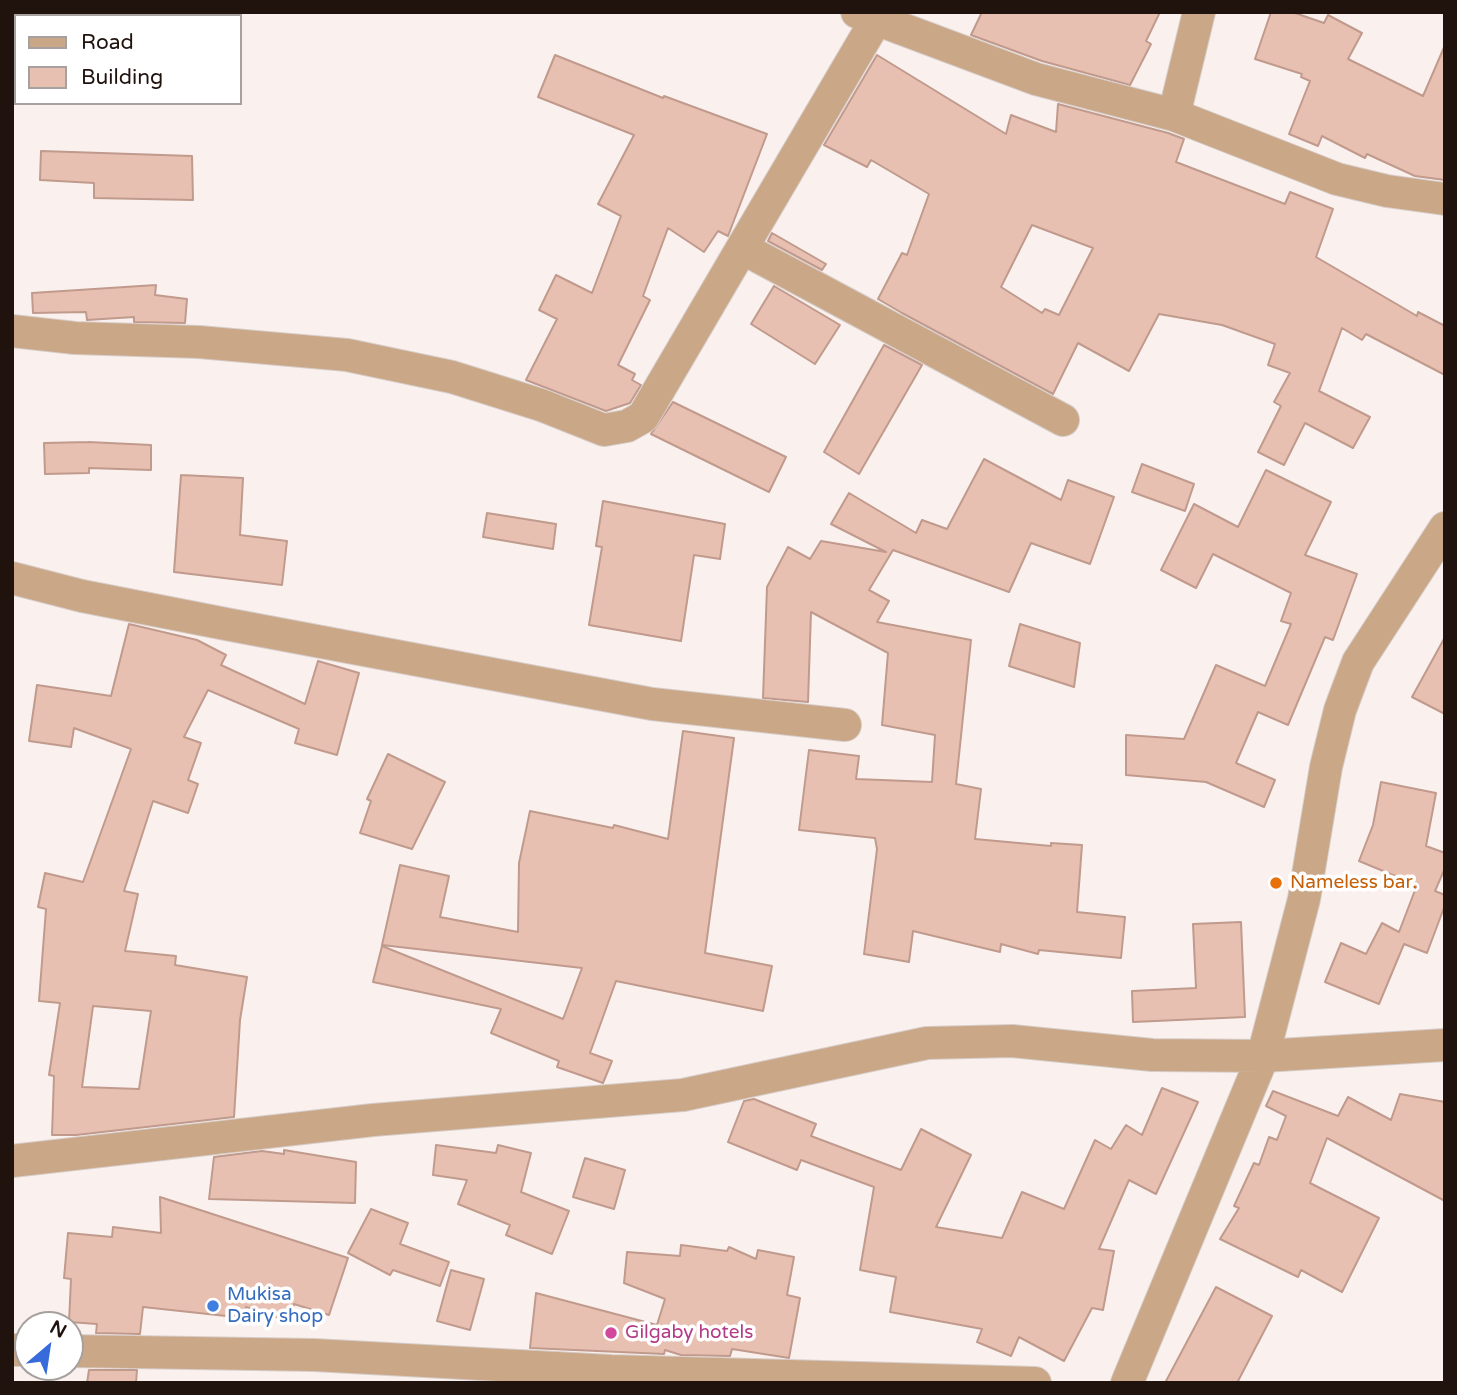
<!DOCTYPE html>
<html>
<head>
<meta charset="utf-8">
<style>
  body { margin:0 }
  #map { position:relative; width:1457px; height:1395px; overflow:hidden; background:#faf1ee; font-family:"Varela Round",sans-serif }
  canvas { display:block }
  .frame { position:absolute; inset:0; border:14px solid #20120d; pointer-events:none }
  .legend { position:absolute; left:14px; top:14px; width:228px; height:91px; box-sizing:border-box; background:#fff; border:2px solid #a6a09e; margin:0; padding:9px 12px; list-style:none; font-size:21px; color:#20120d }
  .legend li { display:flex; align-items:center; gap:14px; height:35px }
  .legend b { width:35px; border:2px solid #a6a09e }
  .north { position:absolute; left:14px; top:1311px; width:70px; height:70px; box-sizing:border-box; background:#fff; border:2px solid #a6a09e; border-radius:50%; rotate:29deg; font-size:19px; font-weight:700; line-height:28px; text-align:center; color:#20120d }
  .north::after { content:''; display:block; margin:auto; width:24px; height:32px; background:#376bdb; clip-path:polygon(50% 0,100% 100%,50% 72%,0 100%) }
</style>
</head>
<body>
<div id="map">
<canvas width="1457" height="1395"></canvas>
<div class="frame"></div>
<ul class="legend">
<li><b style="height:9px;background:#c9a787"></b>Road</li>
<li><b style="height:19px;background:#e8c0b2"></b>Building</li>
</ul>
<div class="north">N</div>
</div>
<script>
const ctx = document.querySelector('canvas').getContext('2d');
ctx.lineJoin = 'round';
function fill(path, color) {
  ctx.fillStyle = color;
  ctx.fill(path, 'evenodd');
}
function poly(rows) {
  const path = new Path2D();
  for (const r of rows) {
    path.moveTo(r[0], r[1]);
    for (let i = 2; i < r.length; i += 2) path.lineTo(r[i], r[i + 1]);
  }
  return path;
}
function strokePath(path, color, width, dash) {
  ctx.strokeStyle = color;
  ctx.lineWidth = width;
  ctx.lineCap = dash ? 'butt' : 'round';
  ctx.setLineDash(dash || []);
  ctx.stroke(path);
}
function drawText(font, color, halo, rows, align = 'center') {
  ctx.font = font + ' "Varela Round",sans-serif';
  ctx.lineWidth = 7;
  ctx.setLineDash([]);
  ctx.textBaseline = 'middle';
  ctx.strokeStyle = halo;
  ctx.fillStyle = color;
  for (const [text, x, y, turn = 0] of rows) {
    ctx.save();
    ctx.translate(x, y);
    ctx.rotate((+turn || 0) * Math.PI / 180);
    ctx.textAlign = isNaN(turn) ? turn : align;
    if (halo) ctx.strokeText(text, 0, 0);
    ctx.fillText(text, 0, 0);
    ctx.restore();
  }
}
const building = poly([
  [982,12,1160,12,1146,41,1151,44,1130,85,1042,61,971,35,982,12],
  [1271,12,1292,12,1324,23,1328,15,1362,33,1348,59,1423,96,1445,45,1445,180,1415,176,1367,154,1365,158,1322,136,1318,146,1289,134,1310,81,1301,77,1302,74,1255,59,1271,12],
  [555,55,663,98,664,96,767,134,728,236,718,231,704,252,668,228,643,296,650,300,618,365,635,374,632,380,641,385,630,403,606,411,526,380,557,319,539,310,556,275,592,293,621,216,598,204,634,135,538,97,555,55],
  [877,55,1006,134,1011,115,1056,132,1058,104,1168,133,1184,139,1176,162,1285,204,1290,192,1333,209,1316,257,1417,316,1418,312,1445,326,1445,375,1366,334,1362,340,1342,328,1319,391,1370,417,1353,448,1305,423,1284,465,1258,452,1281,406,1274,402,1290,373,1268,365,1275,344,1222,325,1159,314,1129,371,1078,343,1053,394,902,313,878,299,902,253,907,255,929,194,871,160,867,167,824,145,877,55],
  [1032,225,1093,248,1059,315,1045,309,1042,313,1001,287,1032,225],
  [41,151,192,156,193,200,94,198,94,183,40,180,41,151],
  [772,233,826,264,822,270,768,241,772,233],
  [156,285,155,295,187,299,185,323,134,322,134,317,87,320,86,312,33,313,32,293,156,285],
  [774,286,840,325,815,364,751,324,774,286],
  [884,345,922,365,859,474,824,452,884,345],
  [673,402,786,457,769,492,651,434,673,402],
  [88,442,151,445,151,470,89,468,89,473,45,474,44,443,88,442],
  [984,459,1061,500,1068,480,1114,497,1090,564,1031,543,1009,592,893,550,869,590,889,601,877,622,971,640,956,784,981,789,975,839,1051,846,1051,843,1082,845,1077,912,1125,917,1121,958,1039,950,1038,954,1001,944,1000,952,913,931,909,962,864,954,877,849,875,838,799,830,809,750,859,756,856,779,932,782,935,735,882,725,888,653,811,612,808,702,763,698,767,587,788,547,810,559,821,541,886,552,831,524,849,493,916,533,922,520,947,529,984,459],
  [1142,464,1194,484,1185,511,1132,492,1142,464],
  [1266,470,1331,502,1305,555,1357,574,1333,640,1325,637,1288,725,1258,712,1236,763,1275,780,1264,807,1206,782,1126,775,1126,735,1184,739,1216,665,1265,686,1291,624,1281,621,1291,593,1213,554,1196,588,1161,570,1194,504,1238,527,1266,470],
  [181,475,243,478,240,535,287,541,282,585,174,572,181,475],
  [603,501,725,524,720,559,694,555,681,641,589,625,602,547,596,546,603,501],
  [487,513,556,524,553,549,483,537,487,513],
  [129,624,197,640,226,655,221,665,305,704,318,661,359,673,337,755,295,743,299,729,208,690,184,737,201,743,188,780,198,784,188,813,153,801,124,891,138,894,125,951,176,956,175,965,247,977,240,1020,234,1117,76,1135,52,1135,54,1076,49,1075,60,1003,39,1001,46,909,38,907,45,873,83,882,131,749,74,728,71,747,29,741,37,685,111,696,129,624],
  [93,1006,151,1011,139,1089,82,1087,93,1006],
  [1020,624,1080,643,1074,687,1009,666,1020,624],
  [1445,637,1445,714,1412,697,1445,637],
  [683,731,734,738,705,953,772,966,763,1011,616,981,590,1053,612,1061,603,1083,557,1067,559,1061,491,1033,501,1009,373,982,382,946,563,1019,582,968,382,945,400,865,449,876,440,917,518,932,519,863,530,811,613,828,614,825,668,839,683,731],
  [388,754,445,782,412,849,360,833,371,801,367,799,388,754],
  [1381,782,1436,793,1426,846,1445,853,1445,868,1435,891,1445,895,1445,905,1427,953,1404,944,1379,1004,1325,982,1341,943,1366,954,1382,923,1399,932,1417,885,1359,861,1373,825,1381,782],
  [1241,922,1245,1017,1133,1022,1132,991,1196,988,1193,924,1241,922],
  [1162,1088,1198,1102,1156,1194,1129,1180,1099,1249,1114,1251,1103,1310,1092,1308,1064,1361,1019,1337,1011,1356,977,1342,982,1329,890,1312,896,1277,860,1270,874,1187,801,1160,797,1170,728,1142,744,1101,754,1099,816,1124,811,1136,901,1170,921,1129,971,1155,936,1227,1002,1238,1022,1192,1064,1209,1095,1140,1111,1149,1126,1125,1142,1135,1162,1088],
  [1273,1091,1338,1116,1348,1097,1391,1120,1400,1094,1445,1102,1445,1201,1327,1138,1310,1183,1379,1218,1342,1292,1301,1270,1298,1277,1220,1239,1239,1208,1234,1206,1254,1163,1259,1165,1269,1137,1277,1140,1286,1116,1266,1106,1273,1091],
  [436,1145,496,1153,498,1145,531,1153,521,1192,569,1211,552,1254,506,1235,510,1225,458,1204,467,1180,433,1175,436,1145],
  [284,1150,356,1162,355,1203,209,1199,214,1157,262,1151,284,1154,284,1150],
  [585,1158,625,1170,614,1209,573,1197,585,1158],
  [160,1197,348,1258,329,1315,294,1304,289,1321,246,1307,245,1318,143,1307,140,1334,96,1333,97,1324,69,1322,71,1279,64,1278,68,1233,112,1237,113,1227,161,1233,160,1197],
  [371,1209,408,1223,400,1244,449,1262,440,1286,393,1270,390,1275,348,1253,371,1209],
  [681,1245,727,1251,729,1247,756,1259,758,1250,794,1257,787,1295,800,1298,789,1358,732,1349,730,1356,681,1355,665,1350,664,1354,530,1348,536,1293,657,1325,665,1299,624,1283,627,1252,680,1256,681,1245],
  [451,1270,484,1279,470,1330,437,1321,451,1270],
  [1216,1287,1272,1316,1237,1383,1165,1383,1216,1287],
  [89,1370,137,1370,136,1383,87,1383,89,1370]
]);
fill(building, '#e8c0b2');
strokePath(building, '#c09a8c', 2);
const street = poly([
  [857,12,1036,79,1174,115,1337,179,1387,191,1445,199],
  [1174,115,1199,12],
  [742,248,876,20],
  [12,331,75,338,199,342,347,355,452,377,541,405,604,430,627,426,643,417,742,248,1063,420],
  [12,578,82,596,231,625,652,704,845,725],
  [12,1161,373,1120,683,1095,927,1043,1012,1041,1152,1055,1263,1056,1445,1045],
  [12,1350,28,1350],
  [70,1351,314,1355,611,1371,1035,1383],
  [1127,1383,1263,1056,1304,899,1326,767,1340,710,1358,662,1445,528]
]);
strokePath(street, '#d7cdca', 34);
strokePath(street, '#c9a787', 32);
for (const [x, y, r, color] of [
  [1276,883,7,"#e8710a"],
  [213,1306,7,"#3f7fe0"],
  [611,1333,7,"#d1479c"]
]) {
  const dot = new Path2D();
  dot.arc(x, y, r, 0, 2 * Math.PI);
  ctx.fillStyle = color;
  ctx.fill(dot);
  strokePath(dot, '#fff', 2.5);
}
drawText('19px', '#c56008', '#fff', [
  ["Nameless bar.",1290,883]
], 'left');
drawText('19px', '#366cbe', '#fff', [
  ["Mukisa",227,1295],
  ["Dairy shop",227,1317]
], 'left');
drawText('19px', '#b23c85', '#fff', [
  ["Gilgaby hotels",625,1333]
], 'left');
</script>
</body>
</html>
